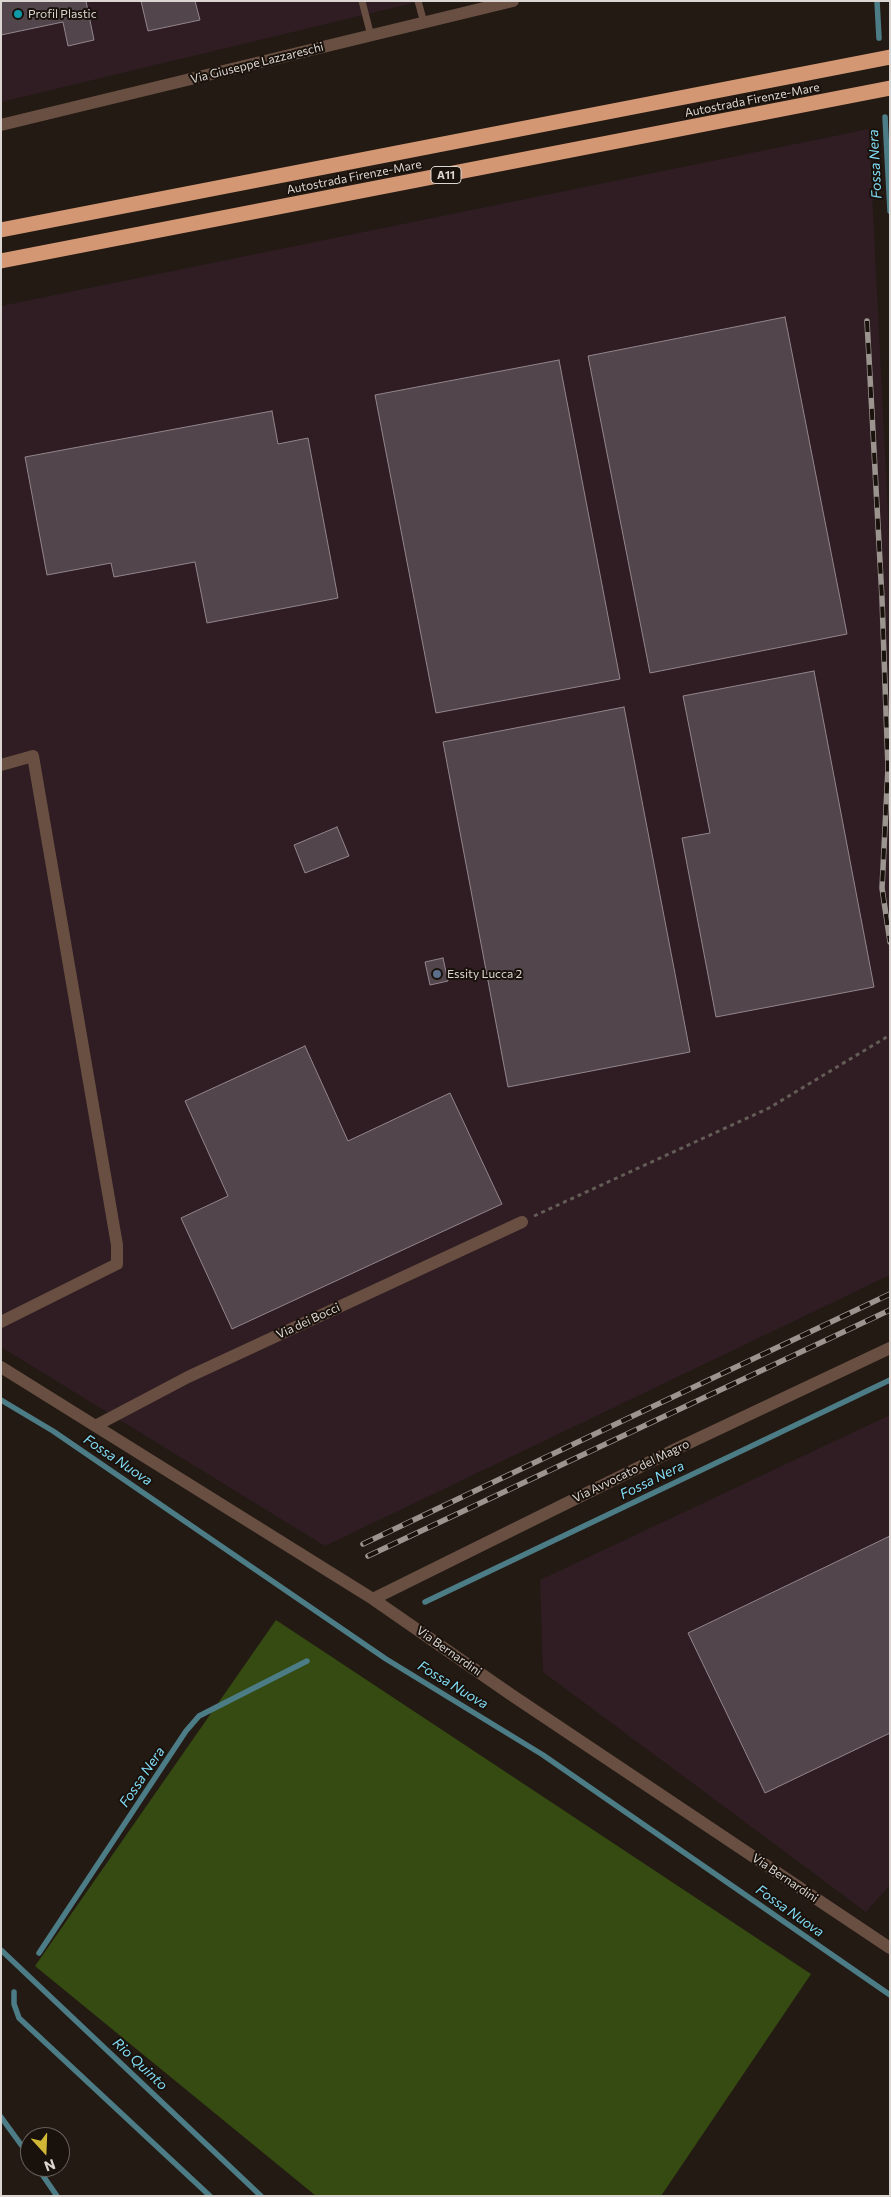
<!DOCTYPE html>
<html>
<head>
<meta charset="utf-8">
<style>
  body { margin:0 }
  #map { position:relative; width:891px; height:2197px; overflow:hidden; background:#231a14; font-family:Commissioner,sans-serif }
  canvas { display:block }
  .frame { position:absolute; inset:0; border:2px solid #dcd6d2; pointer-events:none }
  .north { position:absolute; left:20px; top:2127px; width:50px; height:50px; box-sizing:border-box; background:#19110b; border:1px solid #67605b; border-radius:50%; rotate:160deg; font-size:14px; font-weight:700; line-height:20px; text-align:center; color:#dcd6d2 }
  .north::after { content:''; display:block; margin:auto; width:18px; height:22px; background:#d1b736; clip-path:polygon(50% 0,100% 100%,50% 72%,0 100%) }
</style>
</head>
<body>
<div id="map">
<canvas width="891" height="2197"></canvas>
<div class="frame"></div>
<div class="north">N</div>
</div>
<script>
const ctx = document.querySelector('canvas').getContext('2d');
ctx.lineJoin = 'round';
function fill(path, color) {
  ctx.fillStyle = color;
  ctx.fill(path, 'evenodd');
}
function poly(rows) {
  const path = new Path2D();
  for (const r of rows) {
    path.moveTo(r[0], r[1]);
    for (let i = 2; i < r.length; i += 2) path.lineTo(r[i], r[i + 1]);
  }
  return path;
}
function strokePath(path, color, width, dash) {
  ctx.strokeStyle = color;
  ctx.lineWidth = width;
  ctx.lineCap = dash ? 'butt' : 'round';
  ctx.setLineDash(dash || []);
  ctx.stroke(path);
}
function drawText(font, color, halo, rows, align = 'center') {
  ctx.font = font + ' Commissioner,sans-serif';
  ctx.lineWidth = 4;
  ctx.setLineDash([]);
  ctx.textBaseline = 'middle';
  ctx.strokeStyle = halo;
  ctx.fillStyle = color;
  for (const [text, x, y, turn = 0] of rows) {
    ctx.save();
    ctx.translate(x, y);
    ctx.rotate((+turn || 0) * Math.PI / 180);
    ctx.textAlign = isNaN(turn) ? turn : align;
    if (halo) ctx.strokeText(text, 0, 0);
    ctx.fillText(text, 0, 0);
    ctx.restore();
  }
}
fill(poly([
  [1,1,422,1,1,102],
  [869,129,890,555,890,1275,325,1546,1,1347,1,306],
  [890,1415,890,1885,866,1912,543,1672,540,1580]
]), '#2f1d23');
fill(poly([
  [276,1620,811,1974,661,2196,316,2196,35,1966]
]), '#354b11');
strokePath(poly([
  [877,1,879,38],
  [885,117,890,211],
  [1,1400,53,1431,386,1659,543,1755,890,1995],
  [425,1602,890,1380],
  [1,1950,261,2196],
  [39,1953,186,1731,199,1716,307,1661],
  [14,1992,14,2004,19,2018,210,2196],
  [1,2117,30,2157],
  [37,2167,57,2196]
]), '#4c7c86', 5.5);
const building = poly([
  [1,1,86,1,94,40,68,46,63,22,1,35,1,1],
  [141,1,195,1,200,20,148,31,141,1],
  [785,317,847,634,650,673,588,356,785,317],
  [559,360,620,679,436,713,375,395,559,360],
  [272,411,278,444,308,438,338,598,207,623,195,562,114,577,111,563,47,575,25,457,272,411],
  [814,671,874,987,716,1017,682,838,710,833,683,696,814,671],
  [624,707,690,1052,508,1087,443,742,624,707],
  [337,827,349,856,305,873,294,845,337,827],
  [443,958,448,981,430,985,425,962,443,958],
  [305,1046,348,1141,450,1093,502,1204,232,1329,181,1218,228,1196,185,1101,305,1046],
  [890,1536,890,1733,765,1793,688,1633,890,1536]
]);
fill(building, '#52464c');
strokePath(building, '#92858b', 1);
strokePath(poly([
  [534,1216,769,1108,890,1035]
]), '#645c57', 3, [4, 4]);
strokePath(poly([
  [362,1,371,36],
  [418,1,424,23]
]), '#684f42', 7);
strokePath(poly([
  [1,125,513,1],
  [1,765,33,756,117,1245,117,1264,1,1322],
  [1,1367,373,1599,513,1696,890,1948],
  [97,1425,188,1377,522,1222],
  [373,1599,676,1449,890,1348]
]), '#684f42', 12);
strokePath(poly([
  [1,230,890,57],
  [1,261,890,88]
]), '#d39774', 15);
const rail = poly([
  [867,321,882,599,888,768,882,888,890,942],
  [363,1544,890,1294],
  [368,1556,890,1310]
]);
strokePath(rail, '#9b948f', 5.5);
strokePath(rail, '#19110b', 4, [11]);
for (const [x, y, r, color] of [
  [18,14,5,"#0f9aa8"],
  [437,974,5,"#5c6f8a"]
]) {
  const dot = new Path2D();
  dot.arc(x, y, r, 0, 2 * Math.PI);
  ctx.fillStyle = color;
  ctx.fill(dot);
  strokePath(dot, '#19110b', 2);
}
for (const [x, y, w] of [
  [446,175,30]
]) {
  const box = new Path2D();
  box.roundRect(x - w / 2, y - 8.5, w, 17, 4);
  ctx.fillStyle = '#19110b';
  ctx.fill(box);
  strokePath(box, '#dcd6d2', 1);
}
drawText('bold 11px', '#dcd6d2', null, [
  ["A11",446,175]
]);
drawText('12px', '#dcd6d2', '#19110b', [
  ["Profil Plastic",28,14],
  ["Essity Lucca 2",447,974]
], 'left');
drawText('12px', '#dcd6d2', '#19110b', [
  ["Via Giuseppe Lazzareschi",257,63,-14],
  ["Autostrada Firenze-Mare",752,100,-11],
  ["Autostrada Firenze-Mare",354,177,-11],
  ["Via dei Bocci",308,1321,-25],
  ["Via Avvocato del Magro",631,1471,-26],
  ["Via Bernardini",449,1651,35],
  ["Via Bernardini",785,1878,34]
]);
drawText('italic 14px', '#81dcf5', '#19110b', [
  ["Fossa Nera",875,164,-93],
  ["Fossa Nuova",118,1460,34],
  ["Fossa Nera",652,1480,-26],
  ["Fossa Nuova",453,1685,31],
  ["Fossa Nera",142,1777,-56],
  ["Fossa Nuova",790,1911,35],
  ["Rio Quinto",140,2064,43]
]);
</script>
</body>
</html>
